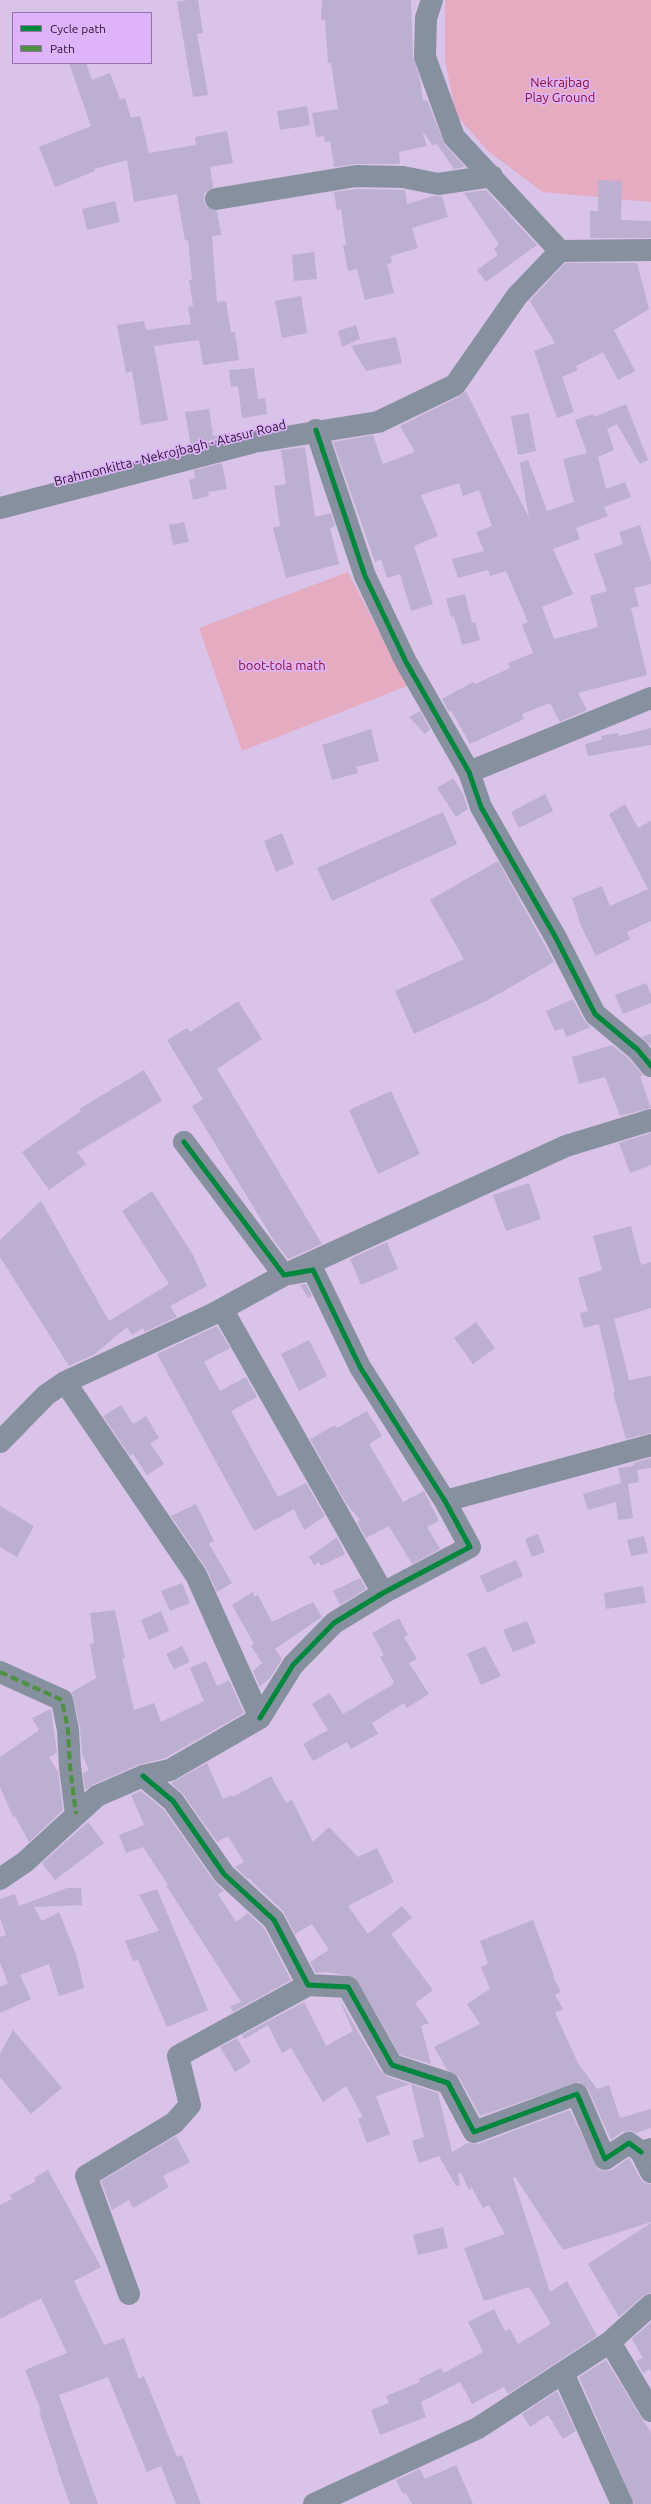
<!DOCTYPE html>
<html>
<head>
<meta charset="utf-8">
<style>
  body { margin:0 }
  #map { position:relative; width:651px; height:2504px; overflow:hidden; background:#dac3e9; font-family:Ubuntu,sans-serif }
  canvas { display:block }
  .legend { position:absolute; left:12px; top:12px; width:140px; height:52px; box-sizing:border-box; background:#deb3f9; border:1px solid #9474a8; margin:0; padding:5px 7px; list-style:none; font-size:12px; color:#26152f }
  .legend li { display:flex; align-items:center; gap:8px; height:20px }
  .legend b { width:20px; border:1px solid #9474a8 }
</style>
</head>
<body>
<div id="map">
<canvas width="651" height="2504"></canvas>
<ul class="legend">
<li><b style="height:5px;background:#00873e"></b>Cycle path</li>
<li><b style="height:5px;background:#4c9041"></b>Path</li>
</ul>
</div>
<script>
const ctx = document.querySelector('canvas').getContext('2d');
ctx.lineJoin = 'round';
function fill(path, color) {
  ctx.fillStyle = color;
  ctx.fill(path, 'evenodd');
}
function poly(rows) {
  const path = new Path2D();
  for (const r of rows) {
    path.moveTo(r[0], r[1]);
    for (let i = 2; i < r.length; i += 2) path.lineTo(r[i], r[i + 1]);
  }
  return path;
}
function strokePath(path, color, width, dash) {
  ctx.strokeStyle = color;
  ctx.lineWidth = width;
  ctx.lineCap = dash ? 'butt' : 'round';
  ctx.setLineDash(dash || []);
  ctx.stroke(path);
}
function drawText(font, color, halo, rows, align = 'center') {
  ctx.font = font + ' Ubuntu,sans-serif';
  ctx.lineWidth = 3.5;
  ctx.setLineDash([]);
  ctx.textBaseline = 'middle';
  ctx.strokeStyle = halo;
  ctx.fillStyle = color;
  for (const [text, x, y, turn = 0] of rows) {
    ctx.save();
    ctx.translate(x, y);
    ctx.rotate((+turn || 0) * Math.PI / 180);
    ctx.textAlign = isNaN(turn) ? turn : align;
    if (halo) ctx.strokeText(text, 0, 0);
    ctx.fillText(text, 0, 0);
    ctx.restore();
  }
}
fill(poly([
  [651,0,651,202,543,192,488,151,456,115,445,60,445,0],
  [348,572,407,686,242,751,199,628]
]), '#e5abc1');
fill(poly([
  [188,0,198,0,203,33,197,34,208,95,193,97,177,2],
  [322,0,411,0,413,57,420,79,423,101,427,100,445,145,465,167,454,169,437,144,432,145,422,130,427,146,399,152,400,164,356,164,334,167,330,141,325,142,324,136,316,137,312,113,338,109,331,63,328,63,325,20,321,20],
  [69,63,86,63,92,80,110,73,120,99,125,98,131,118,140,116,149,153,196,145,195,137,227,131,233,163,210,167,213,187,204,194,204,201,207,207,217,211,221,235,212,236,217,302,226,301,231,333,235,332,239,360,203,365,199,340,154,346,168,420,141,425,132,371,126,373,117,325,144,321,146,330,191,324,188,307,193,306,189,280,192,280,188,240,185,241,177,194,134,202,127,160,94,169,95,171,55,187,39,147,91,126],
  [307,106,310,125,280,130,277,111],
  [598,180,622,181,621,220,651,221,651,238,590,238,590,211,598,211],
  [357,189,405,190,407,204,433,196,442,196,448,217,412,228,418,248,391,256,392,263,387,264,394,293,365,300,357,269,348,271,343,245,346,245,341,209,337,210,334,192],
  [486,190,537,245,486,282,477,270,498,255,494,249,499,244,464,193],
  [115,201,120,222,87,230,82,209],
  [314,252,317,279,294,281,292,255],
  [565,263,637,263,649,309,614,330,635,371,618,380,603,352,576,366,578,370,562,377,574,412,557,418,534,351,555,343,530,301],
  [301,296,307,333,282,338,275,301],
  [356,325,360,339,342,347,338,331],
  [396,337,402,363,366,371,351,346],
  [254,368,258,399,265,398,267,414,242,418,238,386,231,387,229,370],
  [466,391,529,518,520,463,528,460,547,511,574,502,563,459,587,453,575,420,593,414,594,417,626,404,648,460,640,464,617,424,607,429,614,450,598,457,606,489,625,482,631,497,604,507,608,516,576,528,580,539,553,549,573,594,542,607,554,639,598,627,590,596,607,591,594,554,623,544,619,532,640,525,651,562,651,584,634,588,639,606,631,608,647,675,578,693,587,710,560,722,550,703,522,714,524,719,470,744,451,710,449,712,442,699,473,682,475,684,510,668,508,663,533,653,522,625,528,622,506,571,490,576,488,570,458,578,452,559,484,551,476,532,492,526,479,490,463,496,459,483,421,495,438,536,414,546,433,604,411,611,400,574,387,578,381,559,375,562,333,442,373,435,383,464,415,452,400,426,460,396],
  [209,409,213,436,230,433,230,435,191,446,185,412],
  [529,413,536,451,518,455,511,416],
  [305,447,315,517,331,513,335,526,330,528,339,564,286,578,273,528,280,526,274,486,286,484,281,450],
  [222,463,227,489,208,492,209,496,193,500,189,480,195,478,194,470],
  [184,522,189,542,173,545,169,525],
  [465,594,472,623,475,622,480,640,462,645,454,616,451,617,446,599],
  [420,711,430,729,425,734,409,717],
  [651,728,651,745,588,756,585,744,602,740,601,736,618,733,619,736],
  [371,729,379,761,356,767,358,773,332,780,322,745],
  [453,778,463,794,468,809,456,817,437,788],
  [545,794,553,811,519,828,511,812],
  [625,804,638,828,651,821,651,921,627,932,630,939,596,956,581,926,572,898,602,886,610,906,648,889,609,814],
  [443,812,457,844,332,901,317,868],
  [282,833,294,864,276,872,264,841],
  [498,861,554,962,488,1000,414,1034,395,991,464,959,430,900],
  [646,983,651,995,651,1003,623,1014,615,995],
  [573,999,584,1020,591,1027,566,1037,563,1028,555,1031,546,1011],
  [238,1001,262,1039,217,1069,322,1244,288,1259,273,1239,192,1106,203,1099,167,1040,187,1028,190,1032],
  [651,1034,651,1046,641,1037],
  [612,1045,629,1059,643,1075,640,1076,651,1108,620,1116,605,1077,579,1084,572,1057],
  [144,1070,162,1101,77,1152,86,1164,49,1190,22,1152,81,1111,79,1109],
  [391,1091,420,1154,378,1174,349,1110],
  [651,1133,651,1165,630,1173,619,1143],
  [529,1183,541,1219,506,1231,493,1195],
  [152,1191,193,1255,207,1286,170,1306,177,1317,144,1332,143,1328,132,1335,127,1327,95,1354,69,1366,0,1257,0,1240,41,1201,109,1321,169,1284,122,1211],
  [631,1226,641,1265,651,1262,651,1308,614,1319,629,1380,651,1376,651,1433,626,1439,613,1393,615,1392,599,1324,584,1328,580,1313,588,1311,578,1278,602,1270,593,1236],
  [387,1242,398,1269,361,1285,350,1259],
  [306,1284,312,1296,308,1298,300,1285],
  [476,1322,495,1348,473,1364,454,1338],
  [217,1326,230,1348,204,1362,220,1391,246,1377,257,1397,231,1411,278,1497,306,1483,325,1516,304,1530,294,1509,254,1531,157,1354],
  [309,1340,327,1376,299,1391,281,1354],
  [121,1405,133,1424,146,1416,159,1438,150,1443,164,1464,147,1475,133,1454,130,1456,103,1416],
  [367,1411,382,1436,369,1444,403,1502,424,1491,439,1521,427,1527,440,1549,412,1564,389,1526,366,1538,357,1522,360,1520,346,1503,310,1439,335,1425,337,1428],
  [651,1458,651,1468,637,1470,639,1482,628,1484,633,1518,618,1520,616,1502,588,1510,583,1494,621,1483,618,1468,634,1466,633,1463],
  [196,1504,214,1541,209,1544,232,1583,217,1592,206,1568,171,1516],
  [0,1506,34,1526,17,1557,0,1547],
  [538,1534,545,1552,532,1557,525,1539],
  [644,1536,648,1553,631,1556,627,1540],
  [337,1537,345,1554,321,1566,319,1562,314,1565,309,1557],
  [516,1560,523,1576,487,1593,480,1576],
  [360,1578,366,1589,340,1605,333,1591],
  [182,1583,190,1603,170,1611,161,1591],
  [643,1586,646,1603,606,1609,604,1593],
  [253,1592,255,1597,258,1595,272,1622,313,1602,322,1617,275,1649,282,1659,270,1678,260,1686,262,1691,253,1671,262,1663,251,1646,254,1644,232,1605],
  [115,1610,125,1658,122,1658,134,1710,154,1703,161,1722,204,1701,190,1668,206,1661,217,1686,229,1680,244,1713,165,1758,138,1765,92,1785,85,1790,83,1773,89,1770,82,1755,80,1728,72,1692,96,1678,90,1644,94,1643,90,1613],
  [161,1611,169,1631,149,1640,141,1620],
  [399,1618,408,1635,404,1637,417,1659,409,1663,429,1694,407,1708,404,1703,372,1723,378,1734,351,1749,347,1742,313,1761,303,1744,328,1730,312,1704,330,1693,343,1714,392,1685,394,1682,380,1657,384,1655,372,1633],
  [527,1621,536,1643,513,1652,503,1630],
  [182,1646,190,1662,174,1669,166,1654],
  [485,1646,501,1676,481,1685,467,1654],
  [51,1709,57,1753,49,1757,58,1772,63,1810,29,1842,15,1816,13,1817,0,1787,0,1757,39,1730,32,1718],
  [207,1763,223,1799,232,1795,233,1797,271,1776,286,1803,292,1800,313,1842,329,1827,358,1857,377,1848,394,1882,348,1906,368,1934,402,1906,412,1918,391,1934,433,1990,415,2003,429,2023,421,2026,431,2064,400,2055,355,1977,327,1972,316,1973,310,1962,329,1950,312,1924,295,1934,283,1911,253,1883,250,1878,248,1879,235,1867,244,1862,228,1836,217,1842,183,1794,171,1783],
  [141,1791,164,1810,214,1881,224,1891,218,1894,236,1922,248,1913,264,1928,291,1980,233,2012,230,2006,241,2002,166,1885,168,1885,143,1847,126,1853,119,1835,144,1825,131,1795],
  [88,1822,104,1843,55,1880,42,1863],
  [67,1888,81,1888,82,1905,34,1907,42,1921,59,1912,76,1954,84,1988,59,1996,49,1964,20,1975,31,1999,0,2013,0,1987,8,1983,0,1963,0,1937,6,1935,0,1918,0,1899,15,1894,19,1906],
  [157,1889,208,2010,167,2027,138,1960,133,1961,125,1941,159,1931,139,1895],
  [533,1920,554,1976,553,1977,561,1992,555,1995,563,2009,555,2013,578,2063,597,2089,609,2085,620,2118,651,2109,651,2128,636,2133,630,2131,622,2132,611,2140,588,2089,579,2082,480,2116,459,2077,447,2070,434,2047,480,2024,467,2004,490,1989,481,1967,488,1964,480,1941],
  [339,1999,381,2071,388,2077,410,2084,376,2096,390,2134,367,2143,358,2119,363,2117,346,2086,323,2102,291,2048,282,2053,268,2025,244,2039,242,2035,304,2002,326,2046,353,2031],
  [13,2030,62,2088,31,2114,0,2077,0,2054],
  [237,2038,251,2062,235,2072,220,2047],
  [411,2084,438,2093,452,2152,468,2143,478,2144,570,2110,598,2169,605,2171,612,2170,629,2158,640,2178,644,2183,651,2184,651,2222,563,2250,515,2177,513,2178,550,2292,567,2281,597,2336,508,2394,504,2387,472,2404,460,2382,421,2402,426,2417,380,2435,371,2410,389,2403,386,2396,420,2382,419,2379,441,2368,444,2373,483,2352,468,2322,494,2309,505,2331,510,2329,518,2344,551,2324,529,2287,484,2301,464,2248,505,2234,489,2205,483,2208,472,2188,469,2190,461,2173,458,2174,460,2185,456,2186,439,2156,419,2163,412,2141,424,2137],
  [176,2136,190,2162,163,2176,169,2187,133,2208,129,2200,112,2210,101,2181],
  [48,2170,101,2267,74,2281,104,2345,124,2338,139,2379,144,2376,177,2457,182,2455,201,2504,176,2504,161,2466,147,2472,108,2377,59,2395,98,2504,70,2504,57,2468,58,2467,39,2412,41,2411,25,2370,67,2353,41,2298,0,2319,0,2205,12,2199,10,2195,36,2181,34,2178],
  [651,2223,651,2293,643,2296,619,2317,588,2264],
  [443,2227,448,2248,418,2255,413,2235],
  [651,2322,651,2373,649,2369,643,2373,636,2361,643,2358,632,2339],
  [606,2360,651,2433,651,2504,634,2504,579,2377],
  [557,2391,576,2431,563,2439,548,2415,530,2427,522,2414],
  [456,2465,473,2504,412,2504,406,2493,403,2494,396,2480,420,2469,425,2479]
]), '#bcafd0');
strokePath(poly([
  [432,0,426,18,425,57,454,137,560,251,651,250],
  [216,199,356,176,403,177,438,184,492,176],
  [316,430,365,576,406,662,469,772,481,807,556,938,595,1014,638,1050,651,1066],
  [0,508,254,442,378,422,455,385,517,296,560,251],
  [469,772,651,698],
  [184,1142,284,1275,313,1270,360,1367,445,1501,470,1547,383,1593,334,1623,293,1665,260,1718],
  [222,1309,383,1593],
  [0,1442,46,1395,65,1382,213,1314,284,1275,566,1146,651,1120],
  [445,1501,651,1445],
  [0,1672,62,1700,68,1730,70,1767,76,1814],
  [143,1776,173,1801,224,1874,274,1920,308,1985,348,1987,392,2065,448,2083,474,2132,577,2094,605,2159,629,2143,641,2152],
  [0,1879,25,1862,97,1796,143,1776,170,1770,260,1718,196,1575,65,1382],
  [651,2149,641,2152,651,2172],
  [129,2294,86,2176,174,2123,190,2105,178,2056,308,1985],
  [610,2342,651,2411],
  [567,2382,622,2504],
  [314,2504,478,2428,610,2342,651,2305]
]), '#86909e', 22);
strokePath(poly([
  [0,1672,62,1700,68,1730,70,1767,76,1814]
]), '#4c9041', 4, [8, 4]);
strokePath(poly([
  [316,430,365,576,406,662,469,772,481,807,556,938,595,1014,638,1050,651,1066],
  [184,1142,284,1275,313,1270,360,1367,445,1501,470,1547,383,1593,334,1623,293,1665,260,1718],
  [143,1776,173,1801,224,1874,274,1920,308,1985,348,1987,392,2065,448,2083,474,2132,577,2094,605,2159,629,2143,641,2152]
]), '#00873e', 5);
drawText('13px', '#8c1134', '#deb3f9', [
  ["Nekrajbag",560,83],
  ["Play Ground",560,98],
  ["boot-tola math",282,666]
]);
drawText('13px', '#26152f', '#deb3f9', [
  ["Brahmonkitta - Nekrojbagh - Atasur Road",170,453,-14]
]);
</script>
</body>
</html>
